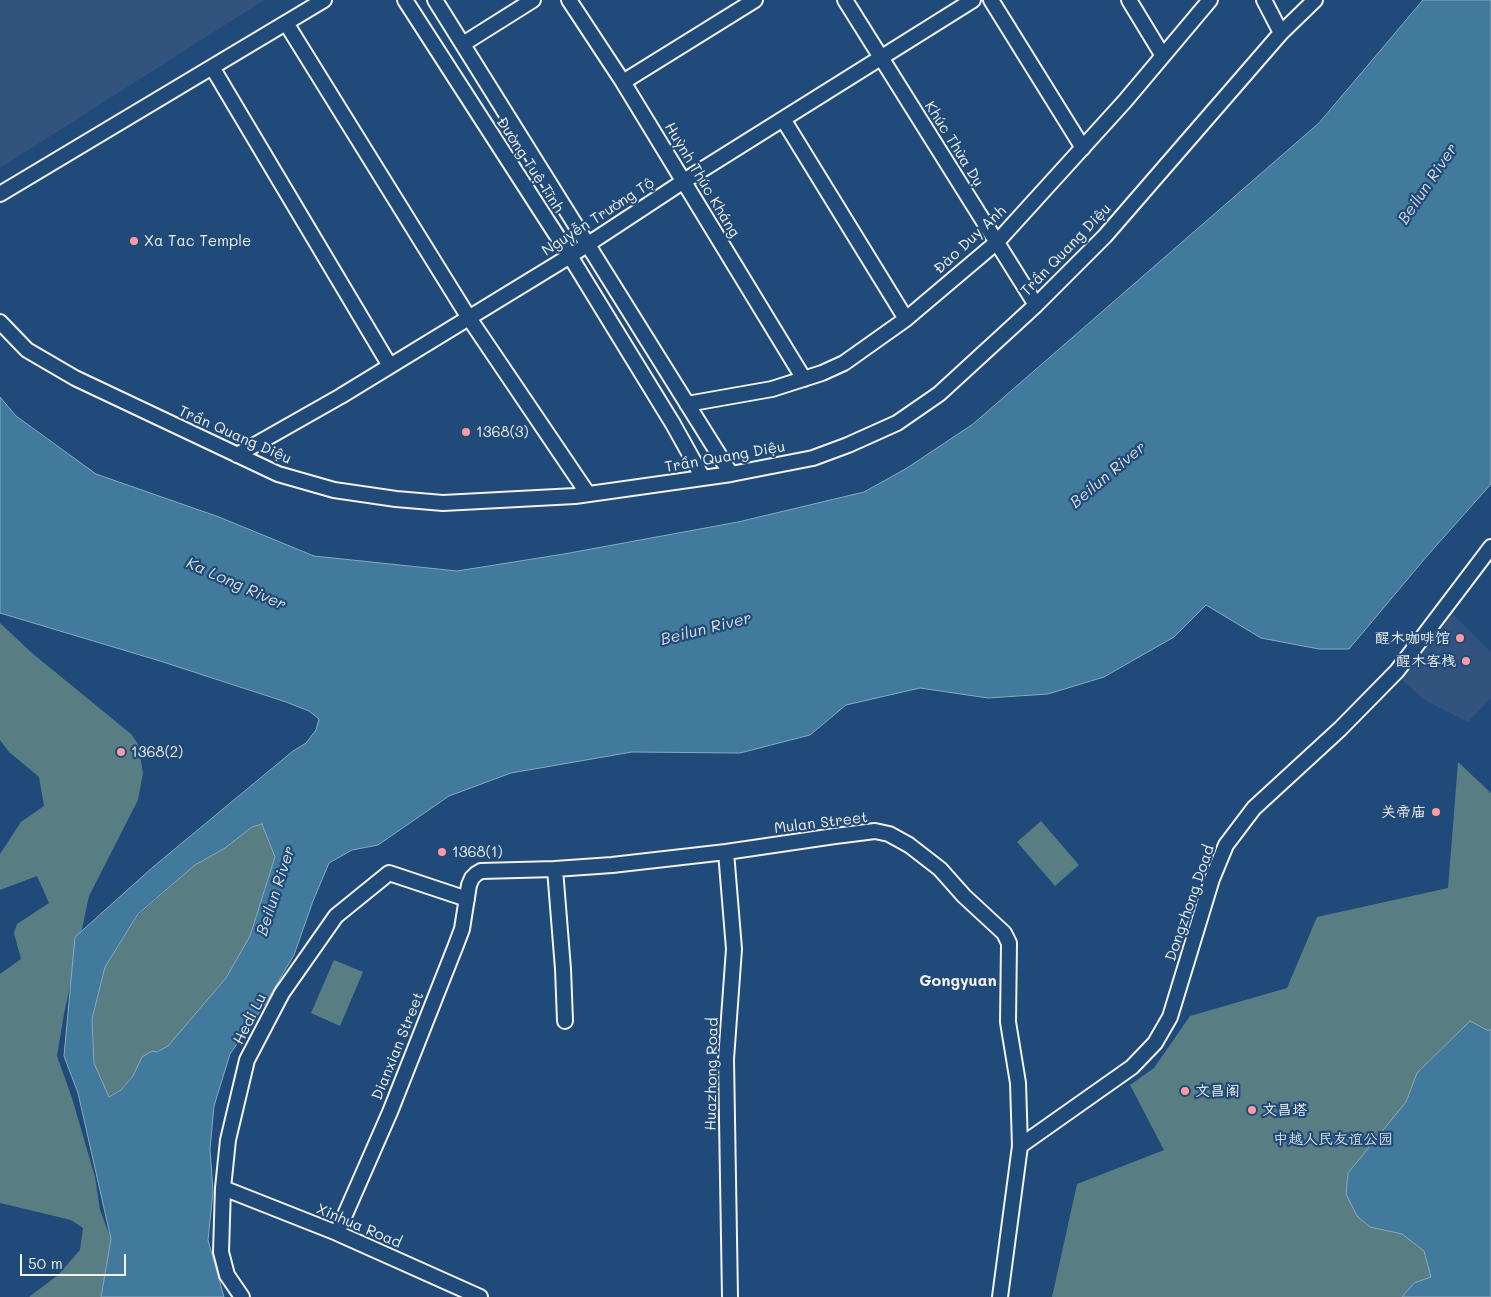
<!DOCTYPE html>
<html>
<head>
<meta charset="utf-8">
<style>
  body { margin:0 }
  #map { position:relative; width:1491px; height:1297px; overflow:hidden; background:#1f4a7a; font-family:Mali,sans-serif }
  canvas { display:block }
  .scale { position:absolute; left:20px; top:1254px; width:106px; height:22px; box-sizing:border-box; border:2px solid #f4f1e8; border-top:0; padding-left:6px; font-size:15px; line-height:18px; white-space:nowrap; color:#f4f1e8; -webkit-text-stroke:4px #1f4a7a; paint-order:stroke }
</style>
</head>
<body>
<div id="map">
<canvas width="1491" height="1297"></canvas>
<div class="scale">50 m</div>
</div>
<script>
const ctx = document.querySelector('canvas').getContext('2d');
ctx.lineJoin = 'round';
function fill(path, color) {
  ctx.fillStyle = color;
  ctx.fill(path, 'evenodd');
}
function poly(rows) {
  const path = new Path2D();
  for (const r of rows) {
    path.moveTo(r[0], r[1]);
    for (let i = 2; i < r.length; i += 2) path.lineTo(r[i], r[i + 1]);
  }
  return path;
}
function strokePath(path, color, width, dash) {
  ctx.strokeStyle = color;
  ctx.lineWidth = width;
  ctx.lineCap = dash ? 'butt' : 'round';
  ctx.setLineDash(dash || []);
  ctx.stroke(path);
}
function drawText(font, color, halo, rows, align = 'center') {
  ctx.font = font + ' Mali,"LXGW WenKai TC",sans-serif';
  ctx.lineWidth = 4.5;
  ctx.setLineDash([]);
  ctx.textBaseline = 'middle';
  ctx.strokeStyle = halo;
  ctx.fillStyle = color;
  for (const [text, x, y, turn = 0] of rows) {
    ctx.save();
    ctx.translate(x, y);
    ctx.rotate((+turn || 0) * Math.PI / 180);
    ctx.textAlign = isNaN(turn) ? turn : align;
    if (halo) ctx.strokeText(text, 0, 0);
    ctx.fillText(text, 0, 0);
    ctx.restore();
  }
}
fill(poly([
  [0,0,264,0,0,168],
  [1453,614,1491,652,1491,698,1468,722,1426,701,1402,680]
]), '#32537d');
fill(poly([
  [0,623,32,653,131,734,138,744,143,773,138,800,89,896,64,1014,57,1056,72,1098,95,1177,100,1210,111,1239,101,1297,29,1297,58,1275,80,1250,83,1228,71,1220,0,1203,0,974,21,959,14,933,17,924,49,903,37,876,0,890,0,854,21,822,44,806,39,777,9,752,0,740],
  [1458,762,1491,793,1491,1297,1052,1297,1077,1184,1164,1150,1130,1085,1154,1068,1190,1016,1287,988,1317,917,1448,888],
  [1041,821,1079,865,1055,886,1017,842],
  [262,824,275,857,250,936,226,978,168,1047,142,1057,133,1076,121,1090,108,1097,94,1063,92,1019,105,967,138,915,195,865,225,848,252,827],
  [334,960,363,972,340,1026,311,1013]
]), '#587e83');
const water = poly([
  [1423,0,1491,0,1491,484,1427,556,1349,649,1319,649,1261,638,1206,605,1174,637,1104,677,1048,694,988,698,920,688,846,705,810,735,740,753,632,752,511,773,449,796,378,845,352,850,329,863,313,901,294,955,265,1004,230,1054,214,1106,210,1149,213,1192,208,1240,224,1297,101,1297,111,1239,78,1093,64,1056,75,937,153,867,293,751,306,743,316,730,319,719,309,711,286,702,160,661,0,613,0,397,16,416,96,474,219,517,314,556,457,571,564,554,738,522,864,492,907,468,973,424,1319,123,1423,0],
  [262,824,275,857,250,936,226,978,168,1046,157,1052,152,1051,142,1057,133,1076,121,1090,109,1097,94,1063,92,1019,105,967,138,914,195,865,225,848,252,827,262,824],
  [1470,1021,1487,1030,1491,1030,1491,1297,1402,1297,1414,1283,1431,1277,1424,1251,1402,1234,1370,1227,1357,1216,1346,1194,1348,1173,1406,1102,1417,1073,1470,1021]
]);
fill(water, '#427a9e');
strokePath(water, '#89aabc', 1);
const minor = poly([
  [405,0,570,256,673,424,703,478],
  [435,0,731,474],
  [569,0,623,82,804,379],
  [845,0,1036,305],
  [991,0,1083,148],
  [1129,0,1163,56],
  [1264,0,1281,33],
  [286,23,469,318,588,494],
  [463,44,533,0],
  [212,67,390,366],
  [623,82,755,0],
  [783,119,906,319],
  [0,194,324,0],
  [0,322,27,350,75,378,278,474,334,490,396,499,443,503,575,496,731,474,813,458,848,445,897,423,939,394,1036,305,1105,236,1281,33,1315,0],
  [687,404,772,389,822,373,844,363,906,319,997,242,1125,101,1210,0],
  [237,455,341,396,570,256,684,181,973,0],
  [726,852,734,949,726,1059,730,1297],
  [555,869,563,969,565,1021],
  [1020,1146,1132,1067,1155,1043,1170,1017,1212,879,1226,845,1254,808,1340,729,1397,671,1491,547],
  [223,1188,337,1233,480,1297],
  [337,1233,390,1112,456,945,462,929,469,885,472,878,476,874,481,871,555,869,612,865,726,852,835,836,875,831,889,834,909,845,940,869,964,896,1004,933,1009,943,1008,1022,1018,1083,1020,1146,1000,1297],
  [242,1297,227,1275,221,1252,223,1188,228,1140,247,1060,282,993,336,916,389,873,467,899]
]);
strokePath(minor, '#f4f1e8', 18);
strokePath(minor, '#1f4a7a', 14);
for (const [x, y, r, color] of [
  [134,241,5,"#ff9aa2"],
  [466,432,5,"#ff9aa2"],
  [1460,638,5,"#ff9aa2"],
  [1466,661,5,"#ff9aa2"],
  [121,752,5,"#ff9aa2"],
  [1436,812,5,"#ff9aa2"],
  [442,852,5,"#ff9aa2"],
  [1185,1091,5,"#ff9aa2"],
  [1252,1110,5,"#ff9aa2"]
]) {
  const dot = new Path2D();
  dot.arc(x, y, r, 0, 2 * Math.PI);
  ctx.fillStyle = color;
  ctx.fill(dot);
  strokePath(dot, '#1f4a7a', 2);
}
drawText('15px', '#f4f1e8', '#1f4a7a', [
  ["Khúc Thừa Dụ",954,144,58],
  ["Đường Tuệ Tĩnh",530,165,57],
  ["Huỳnh Thúc Kháng",702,180,59],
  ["Nguyễn Trường Tộ",598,217,-33],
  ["Đào Duy Anh",970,240,-43],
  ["Trần Quang Diệu",1066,250,-46],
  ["Trần Quang Diệu",235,435,24],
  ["Trần Quang Diệu",725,457,-10],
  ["Mulan Street",821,823,-7],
  ["Dongzhong Doad",1190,903,-71],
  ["Hedi Lu",250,1019,-63],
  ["Dianxian Street",398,1046,-68],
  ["Huazhong Road",712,1074,-89],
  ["Xinhua Road",359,1226,23]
]);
drawText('15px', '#f4f1e8', '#1f4a7a', [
  ["Xa Tac Temple",144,241],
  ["1368(3)",476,432],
  ["醒木咖啡馆",1450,638,"right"],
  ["醒木客栈",1456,661,"right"],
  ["1368(2)",131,752],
  ["关帝庙",1426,812,"right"],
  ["1368(1)",452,852],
  ["文昌阁",1195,1091],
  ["文昌塔",1262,1110]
], 'left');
drawText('15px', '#dde0d9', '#1f4a7a', [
  ["中越人民友谊公园",1333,1139]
]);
drawText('italic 16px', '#d9dfdd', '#1f4a7a', [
  ["Beilun River",1428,184,-56],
  ["Beilun River",1108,475,-40],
  ["Ka Long River",236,584,24],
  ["Beilun River",706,629,-14],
  ["Beilun River",276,891,-72]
]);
drawText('bold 16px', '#f4f1e8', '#1f4a7a', [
  ["Gongyuan",958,981]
]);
</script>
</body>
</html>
